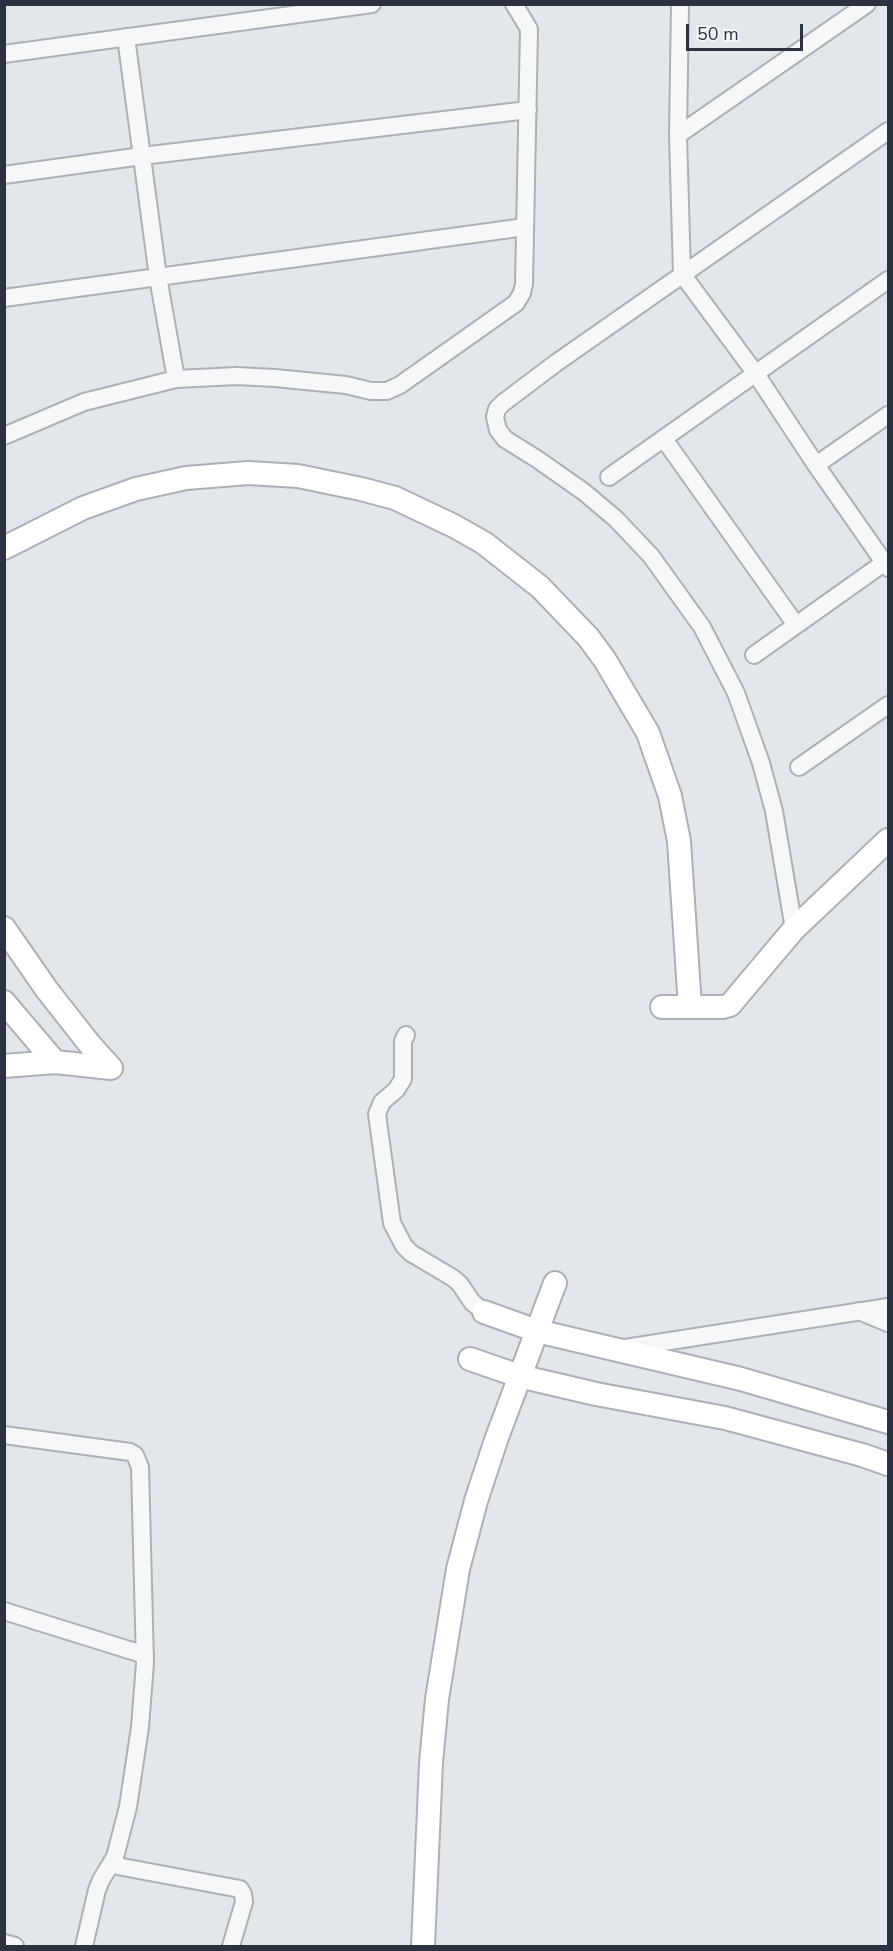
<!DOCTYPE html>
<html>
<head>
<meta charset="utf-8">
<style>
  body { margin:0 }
  #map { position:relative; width:893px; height:1951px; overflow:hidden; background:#e3e6ea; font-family:"Nunito Sans",sans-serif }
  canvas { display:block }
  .frame { position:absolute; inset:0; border:6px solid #2c3242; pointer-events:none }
  .scale { position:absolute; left:686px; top:24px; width:117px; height:27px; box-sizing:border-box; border:3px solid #2c3242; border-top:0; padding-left:8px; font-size:18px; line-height:21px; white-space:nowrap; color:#2c3242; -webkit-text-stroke:4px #f3f5f8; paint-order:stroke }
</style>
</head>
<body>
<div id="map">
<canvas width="893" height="1951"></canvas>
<div class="frame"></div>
<div class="scale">50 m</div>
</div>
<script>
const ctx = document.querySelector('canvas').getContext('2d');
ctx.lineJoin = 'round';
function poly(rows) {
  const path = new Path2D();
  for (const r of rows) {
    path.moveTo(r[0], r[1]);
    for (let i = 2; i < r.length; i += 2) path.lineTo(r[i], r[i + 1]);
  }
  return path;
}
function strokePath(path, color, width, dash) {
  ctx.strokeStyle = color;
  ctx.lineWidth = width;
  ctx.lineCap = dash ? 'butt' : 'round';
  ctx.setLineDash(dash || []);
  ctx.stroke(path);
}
const street = poly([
  [680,4,678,135,682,274,756,374,816,465,888,568],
  [126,37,158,277,176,379],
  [4,54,372,4],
  [678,135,867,4],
  [4,175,142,156,528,110],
  [4,298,525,227],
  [4,436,84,402,176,379,237,376,275,378,346,385,371,391,387,391,400,385,516,303,522,293,524,284,529,29,514,4],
  [664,439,796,625],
  [816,465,888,415],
  [609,477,888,280],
  [754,655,888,560],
  [799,767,888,705],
  [794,929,774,811,761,763,736,693,702,627,651,556,616,519,584,492,537,459,505,439,498,430,495,417,497,409,503,403,556,363,888,131],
  [406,1035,403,1041,403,1079,396,1090,382,1102,377,1114,392,1223,404,1246,411,1253,453,1278,460,1284,472,1302,484,1312],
  [859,1311,888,1323],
  [625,1348,888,1307],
  [4,1435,130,1452,135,1455,140,1467,145,1663,140,1727,128,1807,115,1857,101,1880,97,1890,84,1946],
  [4,1611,145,1655],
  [112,1865,240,1889,243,1894,244,1902,231,1946],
  [4,1943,15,1946]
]);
const secondary = poly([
  [4,548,83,508,136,489,186,478,248,473,298,476,361,489,395,498,454,526,484,543,540,587,588,637,605,660,648,733,670,796,679,841,690,1007],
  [4,928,47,990,91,1046,111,1068],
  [4,1002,55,1062],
  [662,1007,723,1007,730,1005,794,929,888,840],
  [4,1066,55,1062,111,1068],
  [484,1312,537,1331,741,1379,888,1422],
  [470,1359,519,1376,596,1394,725,1418,862,1455,888,1464],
  [423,1946,431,1763,437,1699,458,1569,476,1501,496,1440,555,1283]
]);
strokePath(street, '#acb0b8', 20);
strokePath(secondary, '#acb0b8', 26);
strokePath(street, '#f6f7f9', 16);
strokePath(secondary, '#fff', 22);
</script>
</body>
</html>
